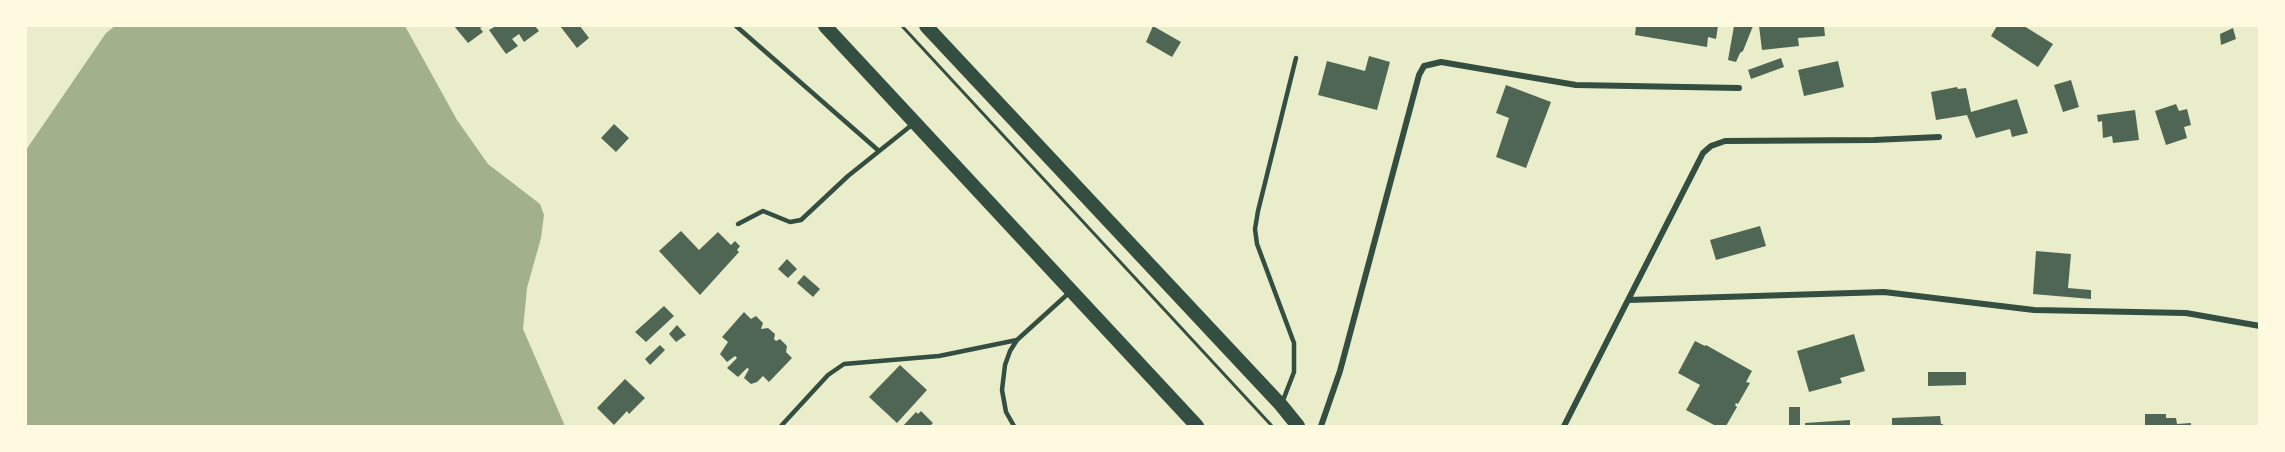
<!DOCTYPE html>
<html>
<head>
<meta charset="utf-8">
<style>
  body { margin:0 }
  #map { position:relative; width:2285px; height:452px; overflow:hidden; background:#e9edc9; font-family:"Varela Round",sans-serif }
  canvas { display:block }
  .frame { position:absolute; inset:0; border:27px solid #fefae0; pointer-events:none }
</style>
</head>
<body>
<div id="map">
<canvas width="2285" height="452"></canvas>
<div class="frame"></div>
</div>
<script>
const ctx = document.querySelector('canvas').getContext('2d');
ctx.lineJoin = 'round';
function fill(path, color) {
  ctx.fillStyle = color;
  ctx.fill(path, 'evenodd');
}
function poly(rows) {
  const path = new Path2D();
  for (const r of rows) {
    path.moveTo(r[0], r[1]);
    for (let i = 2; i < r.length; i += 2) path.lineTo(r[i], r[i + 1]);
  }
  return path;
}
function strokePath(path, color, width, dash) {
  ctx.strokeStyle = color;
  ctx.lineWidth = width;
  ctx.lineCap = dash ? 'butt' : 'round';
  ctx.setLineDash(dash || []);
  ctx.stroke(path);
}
fill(poly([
  [115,26,405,26,457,120,488,164,540,204,544,215,541,238,527,288,523,329,565,426,26,426,26,150,106,33]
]), '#a3b18a');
fill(poly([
  [454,26,484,26,480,28,483,32,468,43],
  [496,26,535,26,539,31,524,42,519,34,512,39,518,46,506,54,489,30],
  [560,26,580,26,589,38,577,48],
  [1153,26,1181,42,1172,57,1146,42],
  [1636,26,1718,26,1716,39,1708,37,1707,47,1635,35],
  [1734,26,1753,26,1743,51,1740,53,1736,62,1728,60],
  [1759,26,1824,26,1825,36,1798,38,1799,46,1762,50],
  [1997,26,2024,26,2053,44,2038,67,1991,36],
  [2233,28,2236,39,2221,45,2220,34],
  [1369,56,1390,62,1377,110,1318,95,1327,61,1365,71],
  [1781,58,1784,67,1751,79,1748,70],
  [1838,61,1844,87,1804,96,1798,70],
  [2071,80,2079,107,2063,112,2054,85],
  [1506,85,1551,102,1526,168,1496,157,1509,118,1496,113],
  [1957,87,1958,89,1966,88,1971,112,2017,99,2028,133,2012,137,2010,129,1976,138,1967,115,1936,120,1931,92],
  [2176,104,2179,111,2187,109,2191,125,2184,127,2187,138,2166,145,2155,111],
  [2135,110,2139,140,2113,143,2112,136,2103,138,2102,121,2098,122,2097,115],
  [614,124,629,138,616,152,601,138],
  [1760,226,1766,246,1716,260,1710,240],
  [681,231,699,250,718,232,731,245,735,241,740,246,737,250,739,252,700,295,659,251],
  [2036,251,2071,254,2068,288,2091,290,2091,299,2033,294],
  [787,259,797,269,788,278,778,269],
  [804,275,820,289,813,297,797,283],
  [664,306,674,316,646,342,635,332],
  [744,312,751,319,756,316,763,323,761,329,768,328,775,334,774,339,776,341,780,339,787,346,786,352,792,358,769,382,763,376,757,382,751,384,744,378,749,369,747,368,738,377,727,368,737,358,735,356,727,362,720,354,728,342,722,337],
  [677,325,686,335,676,342,669,334],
  [1854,334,1865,371,1840,378,1842,383,1809,392,1797,351],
  [1695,341,1705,346,1706,345,1752,371,1746,382,1750,383,1738,404,1736,403,1735,405,1737,407,1726,426,1716,426,1686,410,1700,385,1678,373],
  [660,345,665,350,650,365,645,359],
  [900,365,927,390,897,423,869,397],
  [1928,372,1966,372,1966,385,1928,386],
  [625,379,645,398,629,414,627,411,614,425,597,408],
  [1789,407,1800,407,1800,426,1789,426],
  [921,411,933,423,930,426,903,426,916,412,918,414],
  [2145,414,2166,414,2166,418,2176,418,2177,424,2191,423,2191,426,2145,426],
  [1940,416,1941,424,1943,424,1943,426,1892,426,1892,418],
  [1850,420,1850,426,1805,426,1805,423]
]), '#4f6655');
strokePath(poly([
  [902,26,1272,426]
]), '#344e41', 3);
strokePath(poly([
  [736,26,879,151],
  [738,224,763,211,790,222,801,220,848,176,913,124],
  [1282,403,1294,372,1294,343,1257,244,1255,229,1258,211,1296,58],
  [781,426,828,375,844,364,939,356,1017,340],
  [1014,426,1006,412,1002,390,1005,365,1010,351,1017,340,1070,292]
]), '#344e41', 4.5);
strokePath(poly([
  [1628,300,1703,153,1711,146,1725,141,1874,140,1939,137],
  [1321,426,1340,371,1419,75,1424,66,1441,62,1576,85,1739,88],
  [1564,426,1628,300,1884,292,2034,310,2186,313,2260,326]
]), '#344e41', 6);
strokePath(poly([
  [825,26,1197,426],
  [926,26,1281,405,1298,426]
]), '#344e41', 14);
</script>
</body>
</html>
